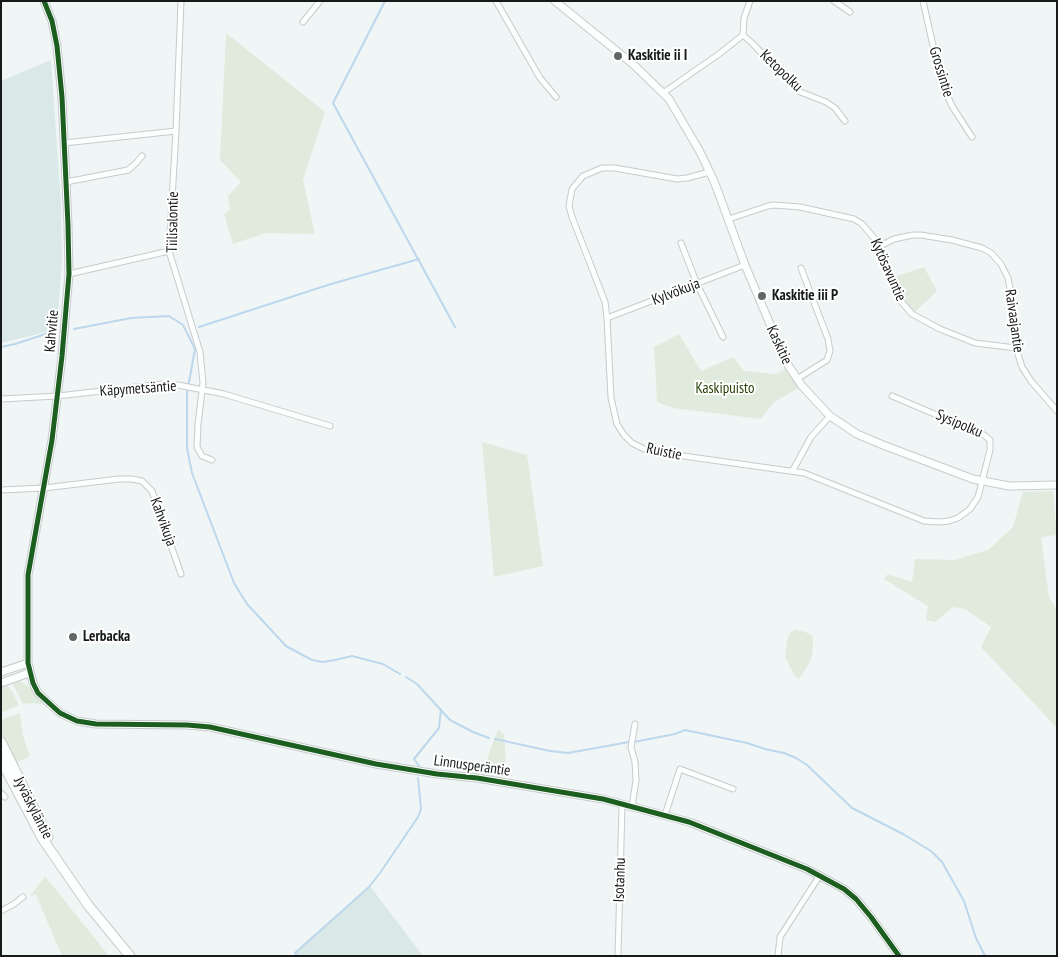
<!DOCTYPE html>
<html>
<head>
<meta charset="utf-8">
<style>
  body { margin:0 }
  #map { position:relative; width:1058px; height:957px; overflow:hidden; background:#f0f6f6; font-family:"PT Sans Narrow",sans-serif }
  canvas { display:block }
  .frame { position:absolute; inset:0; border:2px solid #161a19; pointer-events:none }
</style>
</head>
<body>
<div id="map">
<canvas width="1058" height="957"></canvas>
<div class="frame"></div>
</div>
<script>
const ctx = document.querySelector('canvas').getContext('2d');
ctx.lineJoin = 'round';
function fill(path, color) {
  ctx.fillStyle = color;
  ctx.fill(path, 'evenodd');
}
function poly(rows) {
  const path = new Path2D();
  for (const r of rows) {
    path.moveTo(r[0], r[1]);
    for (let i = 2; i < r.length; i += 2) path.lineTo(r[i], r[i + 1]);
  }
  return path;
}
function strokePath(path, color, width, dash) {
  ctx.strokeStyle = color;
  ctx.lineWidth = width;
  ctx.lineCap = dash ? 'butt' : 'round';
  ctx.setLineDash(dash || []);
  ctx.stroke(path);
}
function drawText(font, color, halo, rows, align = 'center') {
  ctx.font = font + ' "PT Sans Narrow",sans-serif';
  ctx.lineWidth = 4;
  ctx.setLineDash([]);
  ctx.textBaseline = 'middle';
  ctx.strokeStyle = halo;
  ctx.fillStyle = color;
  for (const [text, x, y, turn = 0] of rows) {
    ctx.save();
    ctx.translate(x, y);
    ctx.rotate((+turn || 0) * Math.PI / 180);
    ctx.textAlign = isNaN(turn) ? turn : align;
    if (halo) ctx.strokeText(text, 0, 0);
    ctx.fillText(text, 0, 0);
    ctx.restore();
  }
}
fill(poly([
  [51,60,61,205,62,260,57,329,1,343,1,81],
  [370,886,423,956,299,956,296,951]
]), '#dae8e7');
fill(poly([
  [226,33,325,112,303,180,315,234,266,233,233,244,224,214,230,209,228,196,241,182,220,160],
  [924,267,937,291,913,314,902,304,891,278],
  [679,334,701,371,733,357,744,371,775,374,789,367,802,386,774,402,761,419,673,408,657,402,654,347],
  [482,442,527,455,543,566,494,577],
  [1053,491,1057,535,1041,537,1049,597,1057,610,1057,728,981,647,991,627,965,609,953,607,935,622,926,620,928,606,884,579,888,574,912,582,915,559,954,560,988,550,1013,527,1023,492],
  [795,630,804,631,812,636,813,641,812,656,807,667,799,679,794,675,785,657,787,641,790,633],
  [15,681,22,682,30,688,45,705,32,703,23,704,12,683],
  [7,685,12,691,19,705,1,713,1,687],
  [20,713,23,736,30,756,16,763,1,732,1,720],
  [498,729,504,734,507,777,481,776],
  [45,876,109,956,62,956,36,895,30,896]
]), '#e1ebdd');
strokePath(poly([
  [385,1,333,103,455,327],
  [199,327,331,284,419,259],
  [74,329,131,318,169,316,183,325,195,349,187,393,187,448,192,473,234,583,247,604,286,646,312,660,323,662,335,660,352,656,383,664,400,674],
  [1,347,15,344,55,331],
  [406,677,417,684,450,720,473,732,489,738],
  [495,739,550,751,568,753,629,742],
  [634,742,675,734,685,730,747,743,765,749,784,753,796,758,807,765,852,808,903,834,931,851,942,862,964,901,976,938,985,956],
  [419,766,414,759,439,728,441,709],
  [298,956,295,953,369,887,380,873,418,817,421,809,418,778]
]), '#bdd7ec', 2);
const minor = poly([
  [181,1,176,131,169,251,200,352,203,383,198,424,197,447,202,456,212,460],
  [496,1,540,78,556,97],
  [834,1,850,12],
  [923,1,941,81,952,106,972,137],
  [303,22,320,1],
  [743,35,752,43,798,91,826,102,835,108,845,121],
  [663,93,719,54,743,35,744,18,750,1],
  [64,143,176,131],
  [710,172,687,178,677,179,615,168,602,168,583,176,572,189,569,206,572,217,605,302,607,318,611,398,617,424,624,435,632,443,644,449,655,452,804,473,924,521,940,522,949,521,958,518,970,509,978,497,990,450,990,440,984,435,892,396],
  [66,182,128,170,136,163,142,156],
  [729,219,768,206,774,205,800,207,854,219,862,224,874,238,898,298,912,314,940,329,975,343,1016,348],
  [681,243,697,284,723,337],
  [878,247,894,239,913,235,921,235,952,240,982,248,991,253,1001,264,1008,278,1011,293,1016,348,1022,367,1031,381,1057,411],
  [69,274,169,251],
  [607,318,745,265],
  [797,379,827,360,830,351,828,339,801,268],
  [1,399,58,396,162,384,178,385,224,394,330,426],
  [793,470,811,437,830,416],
  [1,490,44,488,119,479,132,479,142,481,152,491,181,574],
  [1,793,5,797],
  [632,807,636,780,635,762,631,747,635,724],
  [665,815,680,769,733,789],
  [1,911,14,904,23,897],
  [618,956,622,805],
  [778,956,780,937,820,875]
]);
const tertiary = poly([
  [44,1,52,21,57,46,62,97,68,225,69,274,62,356,52,440,28,575,28,663,33,683,38,693,60,713,77,721,96,724,187,725,210,727,376,764,437,774,477,778,603,799,689,822,807,869,844,889,856,899,871,917,899,956],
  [555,1,634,65,669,99,699,150,714,181,745,265,786,362,802,386,830,416,857,434,883,445,973,479,1009,486,1057,485],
  [1,672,28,663],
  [1,683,29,673]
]);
const trunk = poly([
  [1,742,48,837],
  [1,760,42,838,88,905,130,956]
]);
strokePath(minor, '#c7cbcb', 7);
strokePath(tertiary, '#c7cbcb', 9);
strokePath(trunk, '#c7cbcb', 11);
strokePath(minor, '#fdfefe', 5);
strokePath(tertiary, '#fdfefe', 7);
strokePath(trunk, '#fdfefe', 9);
strokePath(poly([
  [44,1,52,21,57,46,62,97,68,225,69,274,62,356,52,440,28,575,28,663,33,683,38,693,60,713,77,721,96,724,187,725,210,727,376,764,437,774,477,778,603,799,689,822,807,869,844,889,856,899,871,917,899,956]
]), '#1b5e20', 5);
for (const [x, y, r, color] of [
  [618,56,5,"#626766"],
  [762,296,5,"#626766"],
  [73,637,5,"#626766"]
]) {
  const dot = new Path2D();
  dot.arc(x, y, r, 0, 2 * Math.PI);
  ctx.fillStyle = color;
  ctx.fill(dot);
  strokePath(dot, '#fff', 2);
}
drawText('bold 15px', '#161a19', '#fff', [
  ["Kaskitie ii I",628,56],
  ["Kaskitie iii P",772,296],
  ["Lerbacka",83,637]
], 'left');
drawText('15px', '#161a19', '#fff', [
  ["Ketopolku",781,71,44],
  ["Grossintie",941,72,73],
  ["Tiilisalontie",173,222,-89],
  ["Kytösavuntie",888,270,66],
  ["Kylvökuja",676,292,-21],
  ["Raivaajantie",1014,321,82],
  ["Kahvitie",52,331,-85],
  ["Kaskitie",779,345,65],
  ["Käpymetsäntie",138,389,-4],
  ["Sysipolku",959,424,23],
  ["Ruistie",664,452,12],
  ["Kahvikuja",163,522,70],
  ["Linnusperäntie",472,766,8],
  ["Jyväskyläntie",33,808,63],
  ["Isotanhu",620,880,-88]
]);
drawText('15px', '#2a4208', '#fff', [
  ["Kaskipuisto",725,389]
]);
</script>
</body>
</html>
